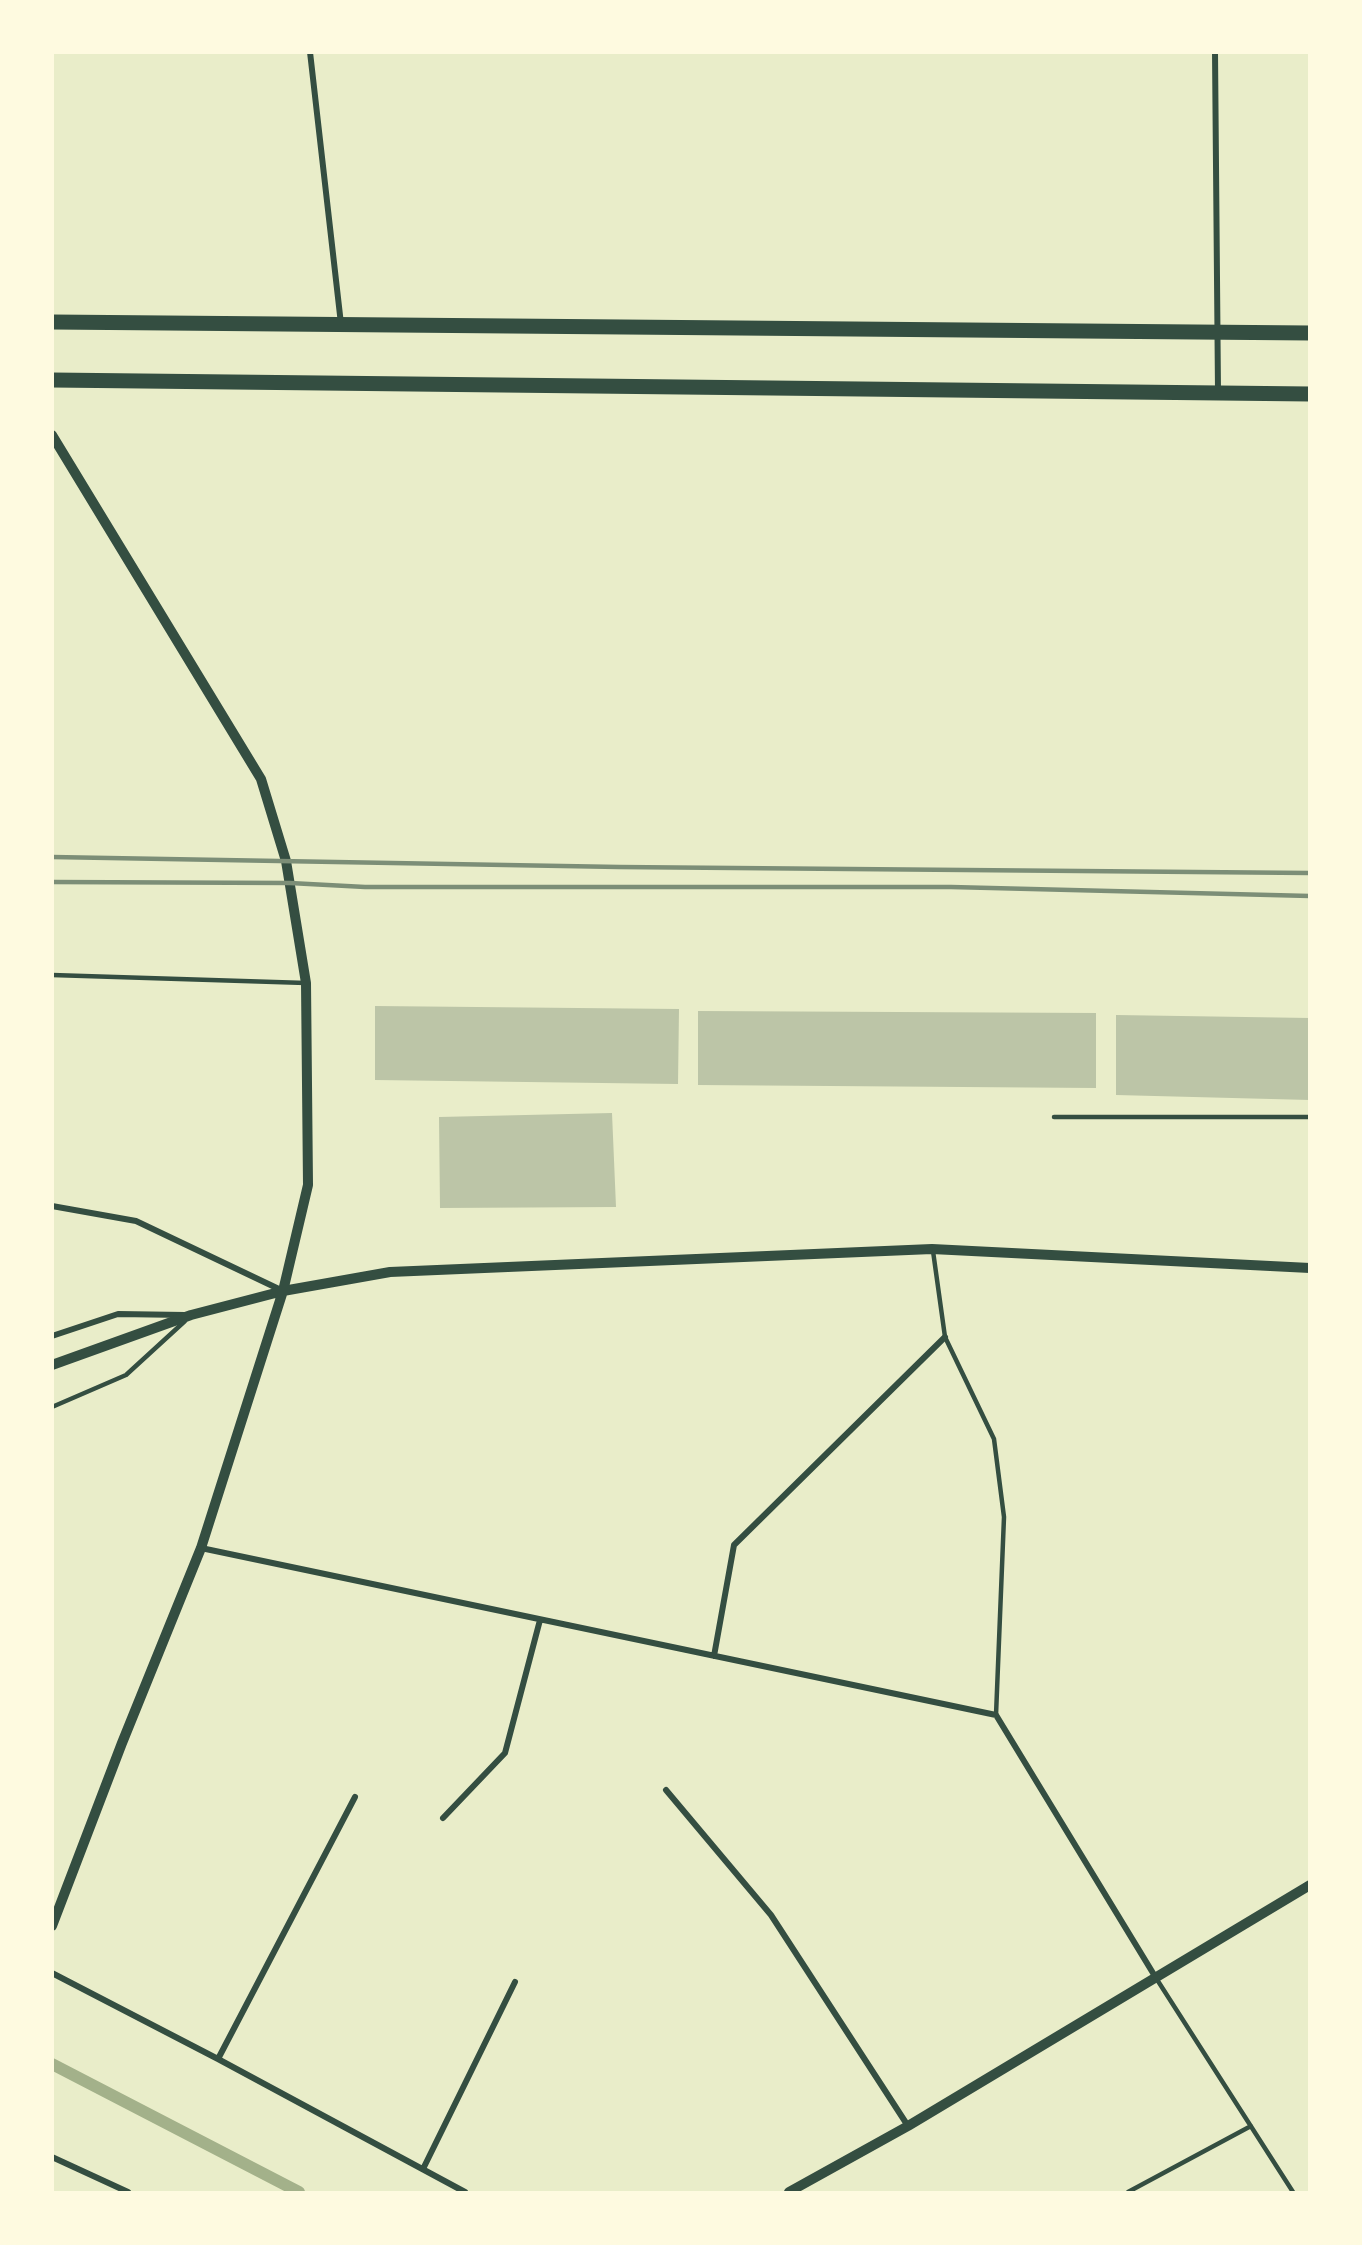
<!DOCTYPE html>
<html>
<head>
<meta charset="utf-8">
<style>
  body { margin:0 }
  #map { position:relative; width:1362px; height:2245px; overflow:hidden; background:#e9edc9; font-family:Ubuntu,sans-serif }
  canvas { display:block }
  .frame { position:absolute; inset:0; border:54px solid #fefae0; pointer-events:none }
</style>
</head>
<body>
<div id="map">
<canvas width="1362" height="2245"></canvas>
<div class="frame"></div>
</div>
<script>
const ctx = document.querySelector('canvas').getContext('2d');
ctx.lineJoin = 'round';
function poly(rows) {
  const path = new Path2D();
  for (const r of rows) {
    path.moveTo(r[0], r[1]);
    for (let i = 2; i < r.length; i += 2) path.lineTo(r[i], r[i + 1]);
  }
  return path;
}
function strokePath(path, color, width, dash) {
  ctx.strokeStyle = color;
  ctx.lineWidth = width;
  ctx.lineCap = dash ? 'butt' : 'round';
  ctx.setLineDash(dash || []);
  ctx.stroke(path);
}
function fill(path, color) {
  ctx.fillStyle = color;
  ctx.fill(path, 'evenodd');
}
strokePath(poly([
  [52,2064,299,2192]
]), '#a3b18a', 12);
fill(poly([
  [375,1006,679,1009,678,1084,375,1080],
  [698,1011,1096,1013,1096,1088,698,1085],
  [1116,1015,1310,1018,1310,1100,1116,1095],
  [612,1113,616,1207,440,1208,439,1117]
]), '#bcc5a7');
strokePath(poly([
  [52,975,306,983],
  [1054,1117,1310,1117],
  [933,1251,945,1337,994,1439,1004,1517,996,1715],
  [52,1407,126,1375,185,1321],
  [1156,1978,1293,2192],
  [1128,2192,1251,2126]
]), '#344e41', 4.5);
strokePath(poly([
  [310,52,341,324],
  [1215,52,1218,391],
  [52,1206,136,1221,281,1290],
  [52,1336,118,1314,185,1315],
  [201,1548,996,1715,1156,1978],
  [714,1656,734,1545,945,1337],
  [666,1790,771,1915,908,2126],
  [443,1818,505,1753,540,1620],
  [52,1973,218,2059,465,2192],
  [218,2059,355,1797],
  [52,2157,128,2192],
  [423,2169,515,1982]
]), '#344e41', 6);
strokePath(poly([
  [52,435,261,779,286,861,306,983,308,1185,283,1291,201,1548,122,1743,52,1926],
  [52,1365,191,1315,283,1291,390,1272,932,1249,1310,1268],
  [789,2192,908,2126,1310,1885]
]), '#344e41', 10);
strokePath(poly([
  [52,322,1310,333],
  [52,380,1310,394]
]), '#344e41', 15);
strokePath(poly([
  [52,857,619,867,1310,873],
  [52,882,290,883,365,887,951,887,1310,896]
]), '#7c8e77', 4.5);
</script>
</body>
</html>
